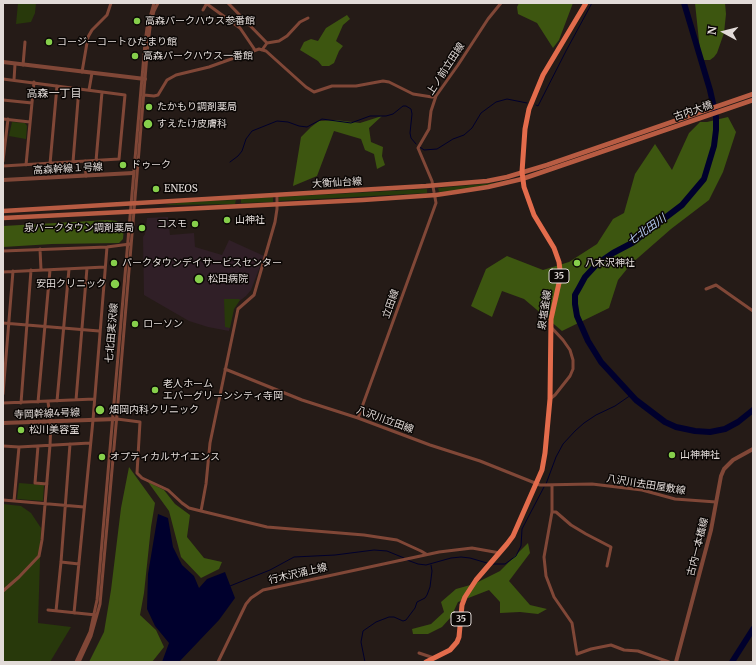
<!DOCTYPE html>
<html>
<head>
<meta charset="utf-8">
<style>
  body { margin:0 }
  #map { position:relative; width:756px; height:665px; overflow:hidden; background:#251b17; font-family:Merriweather,serif }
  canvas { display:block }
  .frame { position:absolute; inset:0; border:4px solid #e2dbd8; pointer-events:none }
  .north { position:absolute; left:704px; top:12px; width:40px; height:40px; -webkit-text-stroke:3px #0b0705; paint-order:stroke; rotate:277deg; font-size:11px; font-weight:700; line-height:16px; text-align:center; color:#e2dbd8 }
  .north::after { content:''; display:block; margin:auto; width:14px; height:18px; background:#e2dbd8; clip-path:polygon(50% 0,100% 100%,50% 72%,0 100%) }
</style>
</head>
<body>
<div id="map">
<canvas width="756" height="665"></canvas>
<div class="frame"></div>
<div class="north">N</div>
</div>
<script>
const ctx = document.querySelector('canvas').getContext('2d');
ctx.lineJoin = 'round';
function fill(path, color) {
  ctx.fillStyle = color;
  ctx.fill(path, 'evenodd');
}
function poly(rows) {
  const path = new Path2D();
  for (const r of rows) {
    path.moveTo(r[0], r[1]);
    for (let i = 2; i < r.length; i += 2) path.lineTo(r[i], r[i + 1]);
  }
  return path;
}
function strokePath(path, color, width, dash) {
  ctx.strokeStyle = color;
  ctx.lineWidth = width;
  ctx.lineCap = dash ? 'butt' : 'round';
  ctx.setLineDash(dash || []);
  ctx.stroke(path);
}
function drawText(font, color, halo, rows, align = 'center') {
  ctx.font = font + ' Merriweather,"Noto Sans JP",serif';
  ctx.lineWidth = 3;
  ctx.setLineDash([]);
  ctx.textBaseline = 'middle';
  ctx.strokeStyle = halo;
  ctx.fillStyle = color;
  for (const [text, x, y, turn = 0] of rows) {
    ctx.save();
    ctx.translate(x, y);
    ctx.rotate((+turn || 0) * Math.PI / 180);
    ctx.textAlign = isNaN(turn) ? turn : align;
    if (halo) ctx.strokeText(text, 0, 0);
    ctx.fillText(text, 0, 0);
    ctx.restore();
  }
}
fill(poly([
  [168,217,170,235,194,233,195,247,222,255,229,240,264,256,251,290,246,296,238,302,234,309,229,331,208,327,189,321,144,295,143,237,145,234,147,218]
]), '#301f27');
fill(poly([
  [18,3,36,3,35,13,31,22,16,24],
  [12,122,25,123,27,126,26,139,9,136],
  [513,179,494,184,456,191,439,192,438,188,494,183],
  [427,189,427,193,279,201,279,197],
  [273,197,273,202,241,203,241,199],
  [236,200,235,204,164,205,183,202],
  [224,299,239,299,240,300,234,309,230,328,225,327],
  [19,483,44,485,43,501,17,499],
  [3,504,21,506,31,513,41,528,38,623,71,627,50,662,3,662]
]), '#28390b');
fill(poly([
  [519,3,573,3,559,40,553,48,537,23,518,14,517,7],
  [695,3,725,3,726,14,724,33,717,53,714,57,710,60,701,60],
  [347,15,350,19,343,25,336,41,343,46,339,51,334,63,329,66,322,66,318,61,300,50,304,42,311,39,318,41,326,28],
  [382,116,369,128,371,142,383,147,382,156,385,165,377,169,374,154,365,150,361,139,334,131,317,176,293,186,301,137,311,127,319,121,336,120,360,123],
  [728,117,736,132,723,172,709,200,671,229,631,264,618,280,609,308,562,331,524,299,502,291,492,317,471,306,486,269,507,256,543,270,569,262,597,244,613,219,624,213,635,174,655,144,672,170,689,133,700,122,707,122],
  [108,220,117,221,124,227,123,239,119,243,52,244,3,247,3,226],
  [129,467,155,503,151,527,144,593,140,615,156,630,164,647,152,662,89,662,104,632,111,590,121,508],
  [148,482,164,490,175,504,190,515,187,537,204,558,222,562,219,569,201,578,181,557,169,511],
  [528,543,530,553,509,581,530,605,547,609,538,614,520,612,500,613,500,602,489,590,458,602,451,617,442,627,428,634,413,634,412,629,431,624,444,612,441,602,456,589,474,584,500,571]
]), '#3d5610');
fill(poly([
  [158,514,168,518,173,547,182,565,194,576,199,588,207,579,225,572,235,598,219,620,179,662,162,662,169,643,155,626,147,609,148,574]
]), '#00002d');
strokePath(poly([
  [536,105,538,106,566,51,592,3],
  [420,147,424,150,437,149,453,139,464,135,472,128,481,113,496,102,507,99,527,103],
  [230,162,238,156,242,151,246,139,252,131,277,121,288,122,299,126,307,127,322,119,351,123,370,116,386,116,393,114,403,106,406,106,411,109,412,114,410,133,411,138,416,144],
  [546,484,556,457,563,444,575,431,584,423,596,415,615,406,631,395],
  [407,560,418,564,426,565,451,558,461,557,470,558,487,563],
  [492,564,505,564,516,556,521,546,522,529,544,487],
  [230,586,270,570,294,557,335,555,374,550,387,551,404,558],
  [365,662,361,642,363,631,376,622,389,617,394,617,403,621,406,620,415,608,417,602,425,598,427,595,430,587,432,571,431,565]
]), '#00002d', 1);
strokePath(poly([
  [684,3,710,90,716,117,716,130,714,146,704,179,682,205,632,243,613,253,597,264,585,277,579,288,575,295,575,304,577,316,588,341,601,362,636,400,665,422,676,427,695,431,710,432,725,429,738,422,753,410],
  [732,662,753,629]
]), '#00002d', 6);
strokePath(poly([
  [228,3,267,43],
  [207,4,240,28,255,50],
  [203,10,207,3],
  [262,50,267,43,279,41,287,36,300,22,308,18],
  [23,65,25,42],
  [82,72,88,37,92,30,107,15,111,3],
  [3,79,125,95,119,159,3,166],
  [14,80,15,64],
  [89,90,92,73],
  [144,95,154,96,158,95,167,80,176,75,209,67,259,49,266,51,306,87,314,92,332,86,356,86,383,81,389,82,413,94,432,97,436,96],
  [3,100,32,103],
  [3,119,30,122],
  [3,161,8,119],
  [85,161,86,176],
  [96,161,102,92],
  [73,162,79,88],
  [50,164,57,86],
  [26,165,34,82],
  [277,195,277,209,275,222,254,295,238,309,210,443,206,484,201,511,267,527,364,535,397,540,421,551,426,554],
  [40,249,41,270],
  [3,251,107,247,130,244],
  [3,272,105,267],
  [706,289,716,285,753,311],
  [3,323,99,331],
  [225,369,302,400,358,418,430,445,480,461,540,485,592,484,642,490,675,499,716,502],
  [3,394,13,271],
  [550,399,555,395,570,376,573,369,573,360,570,350,563,340,551,327],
  [76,400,87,268],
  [57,401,69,269],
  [38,402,50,270],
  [3,403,94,399],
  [21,403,31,270],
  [358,418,436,203,432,181,418,148,429,129,431,111,436,96,458,65,488,19,501,3],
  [117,419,140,422,137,473,142,478,168,490,182,503,189,508,201,511],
  [3,446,19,447,90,443],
  [38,446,35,483,47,484],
  [552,485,552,512,544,557,546,576,554,597,572,623,577,654,591,649,611,645,624,650,638,651,669,662],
  [3,500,84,507],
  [14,501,19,447],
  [552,512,556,512,571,525,586,534,611,547,607,566],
  [61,562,79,564],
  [3,591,19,577,39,556,42,540,50,445,51,422,48,402],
  [48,610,96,615],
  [56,611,61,562,70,444],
  [74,613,93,420,107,247],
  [419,653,434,658],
  [76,662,90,632,97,600,145,43,147,28,154,3],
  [79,662,91,636,100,604,117,414,148,43,150,28,154,11,158,3],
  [218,662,246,604,251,598,263,590,439,552,472,548,500,553]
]), '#804737', 3);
strokePath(poly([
  [3,62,145,79],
  [3,180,133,173],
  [3,423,117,419],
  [676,662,711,530,721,476,724,469,733,460,753,449]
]), '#804737', 4);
strokePath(poly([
  [3,211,426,186,487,181,507,177,547,165,753,94],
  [3,218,363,200,436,195,456,192,488,187,522,179,753,100]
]), '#b85c43', 4.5);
strokePath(poly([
  [426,662,450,650,457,642,459,637,462,605,465,597,476,580,507,544,513,536,542,470,545,453,550,399,551,319,559,283,560,270,559,262,554,248,534,215,524,187,522,172,525,129,529,109,543,75,586,3]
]), '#e36c4c', 5);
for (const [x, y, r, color] of [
  [137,21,4,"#86cf4b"],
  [49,42,4,"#86cf4b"],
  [135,56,4,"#86cf4b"],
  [149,107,4,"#86cf4b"],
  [148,124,5,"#86cf4b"],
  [123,165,4,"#86cf4b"],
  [156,189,4,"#86cf4b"],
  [227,220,4,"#86cf4b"],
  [195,224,4,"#86cf4b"],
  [142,228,4,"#86cf4b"],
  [114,263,4,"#86cf4b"],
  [577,263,4,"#86cf4b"],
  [199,279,5,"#86cf4b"],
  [115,284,5,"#86cf4b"],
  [135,324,4,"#86cf4b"],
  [155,390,4,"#86cf4b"],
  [100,410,5,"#86cf4b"],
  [21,430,4,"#86cf4b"],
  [672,455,4,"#86cf4b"],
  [102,457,4,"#86cf4b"]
]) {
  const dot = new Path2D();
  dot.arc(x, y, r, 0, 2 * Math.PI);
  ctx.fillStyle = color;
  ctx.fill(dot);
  strokePath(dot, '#0b0705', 1.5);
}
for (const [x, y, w] of [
  [559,276,20],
  [461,619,20]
]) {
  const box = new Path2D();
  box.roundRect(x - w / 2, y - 7, w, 14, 3);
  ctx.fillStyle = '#0b0705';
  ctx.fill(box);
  strokePath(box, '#e2dbd8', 1);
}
drawText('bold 9px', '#e2dbd8', null, [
  ["35",559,276],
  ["35",461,619]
]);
drawText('10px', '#e2dbd8', '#0b0705', [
  ["高森パークハウス参番館",145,21],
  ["コージーコートひだまり館",57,42],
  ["高森パークハウス一番館",143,56],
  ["たかもり調剤薬局",157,107],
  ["すえたけ皮膚科",157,124],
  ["ドゥーク",131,165],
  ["ENEOS",164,189],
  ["山神社",235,220],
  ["コスモ",187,224,"right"],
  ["泉パークタウン調剤薬局",134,228,"right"],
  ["パークタウンデイサービスセンター",122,263],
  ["八木沢神社",585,263],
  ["松田病院",208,279],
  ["安田クリニック",106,284,"right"],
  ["ローソン",143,324],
  ["老人ホーム",163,384],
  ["エバーグリーンシティ寺岡",163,396],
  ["畑岡内科クリニック",109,410],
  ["松川美容室",29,430],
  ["山神神社",680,455],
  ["オプティカルサイエンス",110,457]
], 'left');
drawText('10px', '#e2dbd8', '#0b0705', [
  ["上ノ前立田線",446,69,-57],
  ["古内大橋",693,111,-19],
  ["高森幹線１号線",68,169,-3],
  ["大衡仙台線",337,183,-3],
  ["立田線",391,304,-70],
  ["泉塩釜線",545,310,-81],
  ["七北田実沢線",112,333,-85],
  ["寺岡幹線4号線",47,414,-2],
  ["八沢川立田線",385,420,20],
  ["八沢川去田屋敷線",646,485,9],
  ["古内一本橋線",698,547,-76],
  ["行木沢涌上線",298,574,-13]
]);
drawText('11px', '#e2dbd8', '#0b0705', [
  ["高森一丁目",54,94]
]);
drawText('italic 11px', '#b4c9f1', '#0b0705', [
  ["七北田川",647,230,-35]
]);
</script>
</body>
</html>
